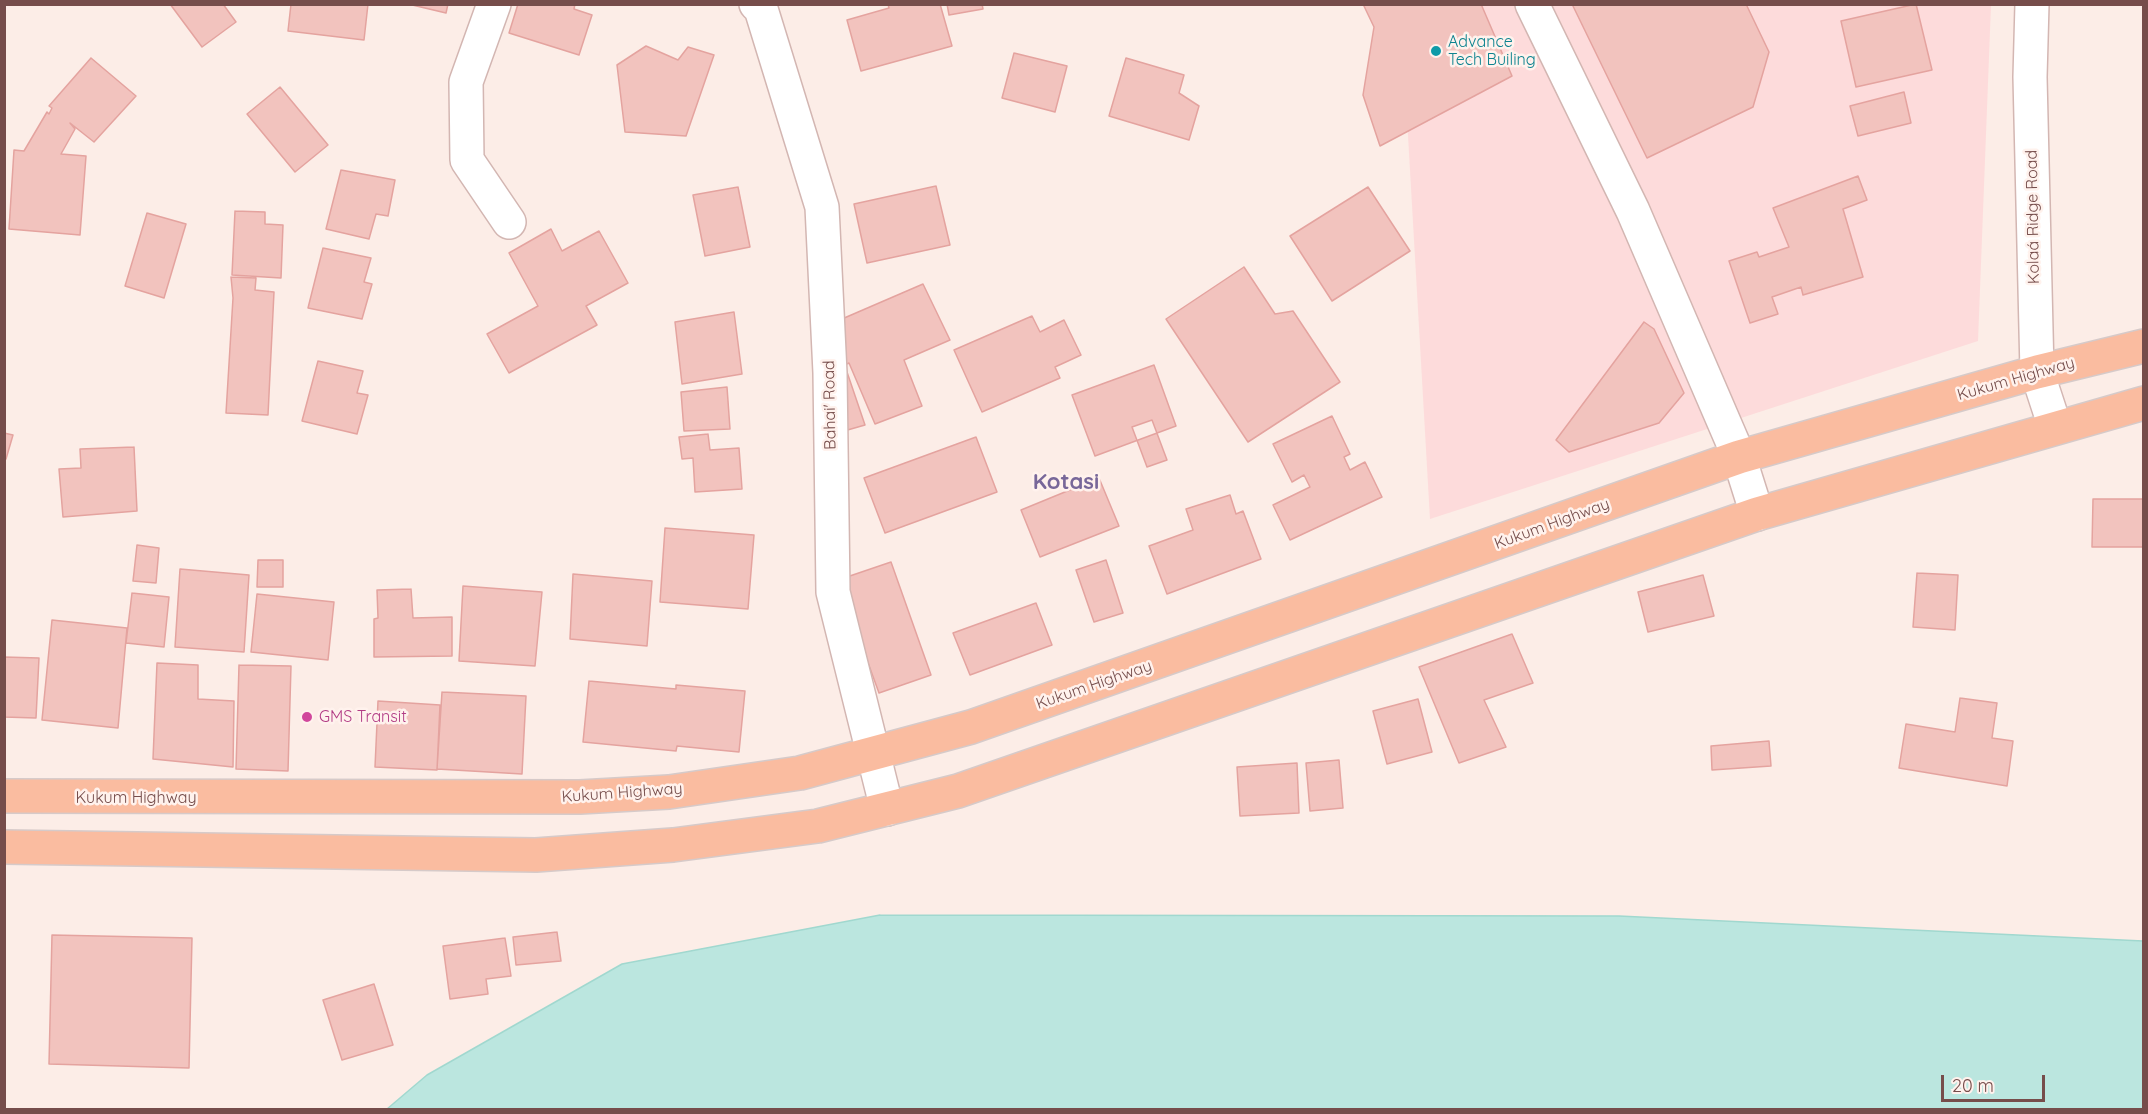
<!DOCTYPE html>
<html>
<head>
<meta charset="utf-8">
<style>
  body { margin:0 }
  #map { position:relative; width:2148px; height:1114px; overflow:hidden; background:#fcede7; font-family:Quicksand,sans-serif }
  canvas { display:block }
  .frame { position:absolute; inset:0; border:6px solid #764d4b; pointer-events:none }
  .scale { position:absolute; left:1941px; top:1075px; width:104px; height:27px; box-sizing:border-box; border:3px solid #764d4b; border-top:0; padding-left:8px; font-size:18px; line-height:21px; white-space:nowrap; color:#764d4b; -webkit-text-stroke:4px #fff2ed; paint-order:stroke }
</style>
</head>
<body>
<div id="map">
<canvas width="2148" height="1114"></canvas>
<div class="frame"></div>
<div class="scale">20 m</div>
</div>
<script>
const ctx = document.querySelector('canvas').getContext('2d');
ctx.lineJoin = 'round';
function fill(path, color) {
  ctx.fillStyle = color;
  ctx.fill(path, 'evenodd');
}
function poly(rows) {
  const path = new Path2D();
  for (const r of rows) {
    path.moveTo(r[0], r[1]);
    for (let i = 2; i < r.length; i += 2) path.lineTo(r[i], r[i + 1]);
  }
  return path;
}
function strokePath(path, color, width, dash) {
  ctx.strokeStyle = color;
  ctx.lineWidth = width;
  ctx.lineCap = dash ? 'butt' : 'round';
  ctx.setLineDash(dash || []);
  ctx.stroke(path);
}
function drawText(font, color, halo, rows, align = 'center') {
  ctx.font = font + ' Quicksand,sans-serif';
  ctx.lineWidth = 5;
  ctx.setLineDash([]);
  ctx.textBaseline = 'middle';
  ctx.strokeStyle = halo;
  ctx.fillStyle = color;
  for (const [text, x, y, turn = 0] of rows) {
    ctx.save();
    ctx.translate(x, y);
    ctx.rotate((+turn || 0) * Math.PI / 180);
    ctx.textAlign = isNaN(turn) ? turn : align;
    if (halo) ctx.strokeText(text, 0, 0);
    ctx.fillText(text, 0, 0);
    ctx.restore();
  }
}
fill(poly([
  [1407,5,1991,5,1978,341,1430,519,1405,83]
]), '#fddbdb');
const water = poly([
  [880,915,1619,916,2143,941,2143,1109,387,1109,427,1075,622,964,880,915]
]);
fill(water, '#bbe6df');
strokePath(water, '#a1d8cf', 1.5);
const building = poly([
  [170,4,223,4,236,22,202,47,170,4],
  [291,4,368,4,364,40,288,31,291,4],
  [408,4,448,4,446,13,408,4],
  [518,4,575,4,574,9,592,15,579,55,509,33,518,4],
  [888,4,940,4,952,46,861,71,847,20,889,8,888,4],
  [947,4,982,4,983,9,949,15,947,4],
  [1363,4,1481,4,1512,76,1380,146,1363,95,1374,27,1363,4],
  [1572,4,1746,4,1769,52,1753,107,1647,158,1572,4],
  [1916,4,1932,70,1856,87,1841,21,1916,4],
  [646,46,678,60,688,47,714,55,686,136,625,132,617,65,646,46],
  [1014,53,1067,66,1055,112,1002,98,1014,53],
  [91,58,136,96,94,142,70,123,75,129,61,154,86,156,80,235,9,229,14,150,24,151,47,112,49,114,52,108,49,106,91,58],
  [1126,58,1184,75,1179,93,1199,106,1189,140,1109,116,1126,58],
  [280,87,328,145,295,172,247,114,280,87],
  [1904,92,1911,123,1858,136,1850,106,1904,92],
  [341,170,395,180,388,216,376,214,369,239,326,229,341,170],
  [1858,176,1867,200,1843,209,1863,277,1803,295,1801,287,1772,297,1778,314,1750,323,1729,261,1757,252,1759,257,1789,247,1773,208,1858,176],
  [936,186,950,245,867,263,854,204,936,186],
  [738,187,750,247,705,256,693,195,738,187],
  [1368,187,1410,251,1332,301,1290,236,1368,187],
  [235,211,265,212,265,224,283,225,281,278,232,275,235,211],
  [147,213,186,224,164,298,125,286,147,213],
  [551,229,562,251,599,231,628,283,586,306,597,325,509,373,487,334,538,306,509,253,551,229],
  [323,248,371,258,364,282,372,284,362,319,308,308,323,248],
  [1244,267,1275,314,1293,311,1340,382,1248,442,1166,319,1244,267],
  [231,277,256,278,255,290,274,292,268,415,226,413,233,298,231,277],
  [923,284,950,340,904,360,922,406,875,424,849,363,842,366,828,325,923,284],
  [734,312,742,374,682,384,675,322,734,312],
  [1032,316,1040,332,1064,320,1081,355,1055,367,1060,378,982,412,954,350,1032,316],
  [1644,322,1654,329,1684,393,1659,423,1569,452,1556,440,1644,322],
  [318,361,363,371,357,393,368,395,357,434,302,421,318,361],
  [1154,365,1176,426,1095,456,1072,395,1154,365],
  [847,372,865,425,837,433,823,379,847,372],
  [727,387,730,429,684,431,681,392,727,387],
  [1332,416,1350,454,1344,457,1350,470,1365,462,1382,497,1290,540,1273,505,1310,487,1304,475,1292,482,1273,444,1332,416],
  [1152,420,1167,460,1147,467,1132,427,1152,420],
  [4,433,13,435,6,459,4,459,4,433],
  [708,434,710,450,739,448,742,489,695,492,693,458,682,459,679,437,708,434],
  [976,437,997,492,885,533,864,478,976,437],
  [134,447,137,511,63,517,59,469,81,468,80,449,134,447],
  [1099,478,1119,526,1040,557,1021,510,1099,478],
  [1230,495,1236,514,1243,511,1261,559,1167,594,1149,546,1193,530,1186,509,1230,495],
  [2093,499,2144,499,2144,547,2092,547,2093,499],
  [665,528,754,535,748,609,660,602,665,528],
  [137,545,159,548,156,583,133,581,137,545],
  [258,560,283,560,283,587,257,587,258,560],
  [1106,560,1123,613,1094,622,1076,570,1106,560],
  [891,562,931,675,879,693,838,580,891,562],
  [180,569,249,575,244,652,175,647,180,569],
  [1917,573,1958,575,1955,630,1913,627,1917,573],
  [573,574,652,581,647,646,570,639,573,574],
  [1703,575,1714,616,1648,632,1638,592,1703,575],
  [463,586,542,592,535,666,459,661,463,586],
  [411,589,413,618,452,617,452,656,374,657,374,619,378,618,377,590,411,589],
  [132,593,169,597,164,647,126,643,132,593],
  [257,594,334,602,328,660,251,652,257,594],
  [1036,603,1052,645,970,675,953,633,1036,603],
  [52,620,127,628,118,728,42,720,52,620],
  [1512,634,1533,683,1484,700,1506,747,1459,763,1419,667,1512,634],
  [4,657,39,658,36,718,4,717,4,657],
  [157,663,198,665,198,699,234,701,233,767,153,759,157,663],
  [239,665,291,666,288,771,236,769,239,665],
  [589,681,676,689,676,685,745,691,739,752,677,746,676,751,583,742,589,681],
  [442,692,526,696,522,774,437,769,442,692],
  [1960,698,1997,703,1992,738,2013,741,2007,786,1899,768,1906,724,1955,732,1960,698],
  [1418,699,1432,752,1387,764,1373,711,1418,699],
  [378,701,440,705,437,770,375,767,378,701],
  [1769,741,1771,766,1712,770,1711,746,1769,741],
  [1339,760,1343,808,1310,811,1306,763,1339,760],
  [1297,763,1299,813,1240,816,1237,767,1297,763],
  [557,932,561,961,516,965,513,937,557,932],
  [52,935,192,938,189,1068,49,1064,52,935],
  [505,938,511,976,486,979,488,994,450,999,443,946,505,938],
  [374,984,393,1045,342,1060,323,1000,374,984]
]);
fill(building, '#f2c3be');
strokePath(building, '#e4a39f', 1.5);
const minor = poly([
  [494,4,466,82,467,160,509,222],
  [756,4,761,9,822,207,830,373,833,592,887,809],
  [1532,4,1633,211,1739,457,1757,514],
  [2032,4,2030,77,2037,372,2055,427]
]);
const major = poly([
  [4,796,580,797,669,792,800,773,971,727,1739,457,2037,372,2144,346],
  [4,847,536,855,673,845,818,826,958,791,1757,514,2144,403]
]);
strokePath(minor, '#d3b6b2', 36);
strokePath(major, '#d6cac9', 36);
strokePath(minor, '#fff', 33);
strokePath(major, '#fabca0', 33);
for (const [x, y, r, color] of [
  [1436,51,6,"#0f9aa8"],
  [307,717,6,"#d1479c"]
]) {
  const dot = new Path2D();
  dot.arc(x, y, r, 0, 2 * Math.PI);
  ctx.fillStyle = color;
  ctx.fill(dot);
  strokePath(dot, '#fff2ed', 2);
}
drawText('16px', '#0d838f', '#fff2ed', [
  ["Advance",1448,42],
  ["Tech Builing",1448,60]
], 'left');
drawText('16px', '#764d4b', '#fff2ed', [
  ["Kolaá Ridge Road",2033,217,-91],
  ["Kukum Highway",2016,379,-16],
  ["Bahai' Road",830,405,-91],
  ["Kukum Highway",1552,524,-20],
  ["Kukum Highway",1094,685,-19],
  ["Kukum Highway",622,793,-4],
  ["Kukum Highway",136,798]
]);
drawText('16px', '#b23c85', '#fff2ed', [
  ["GMS Transit",319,717]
], 'left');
drawText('bold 22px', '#786799', '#fff2ed', [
  ["Kotasi",1066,482]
]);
</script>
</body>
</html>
